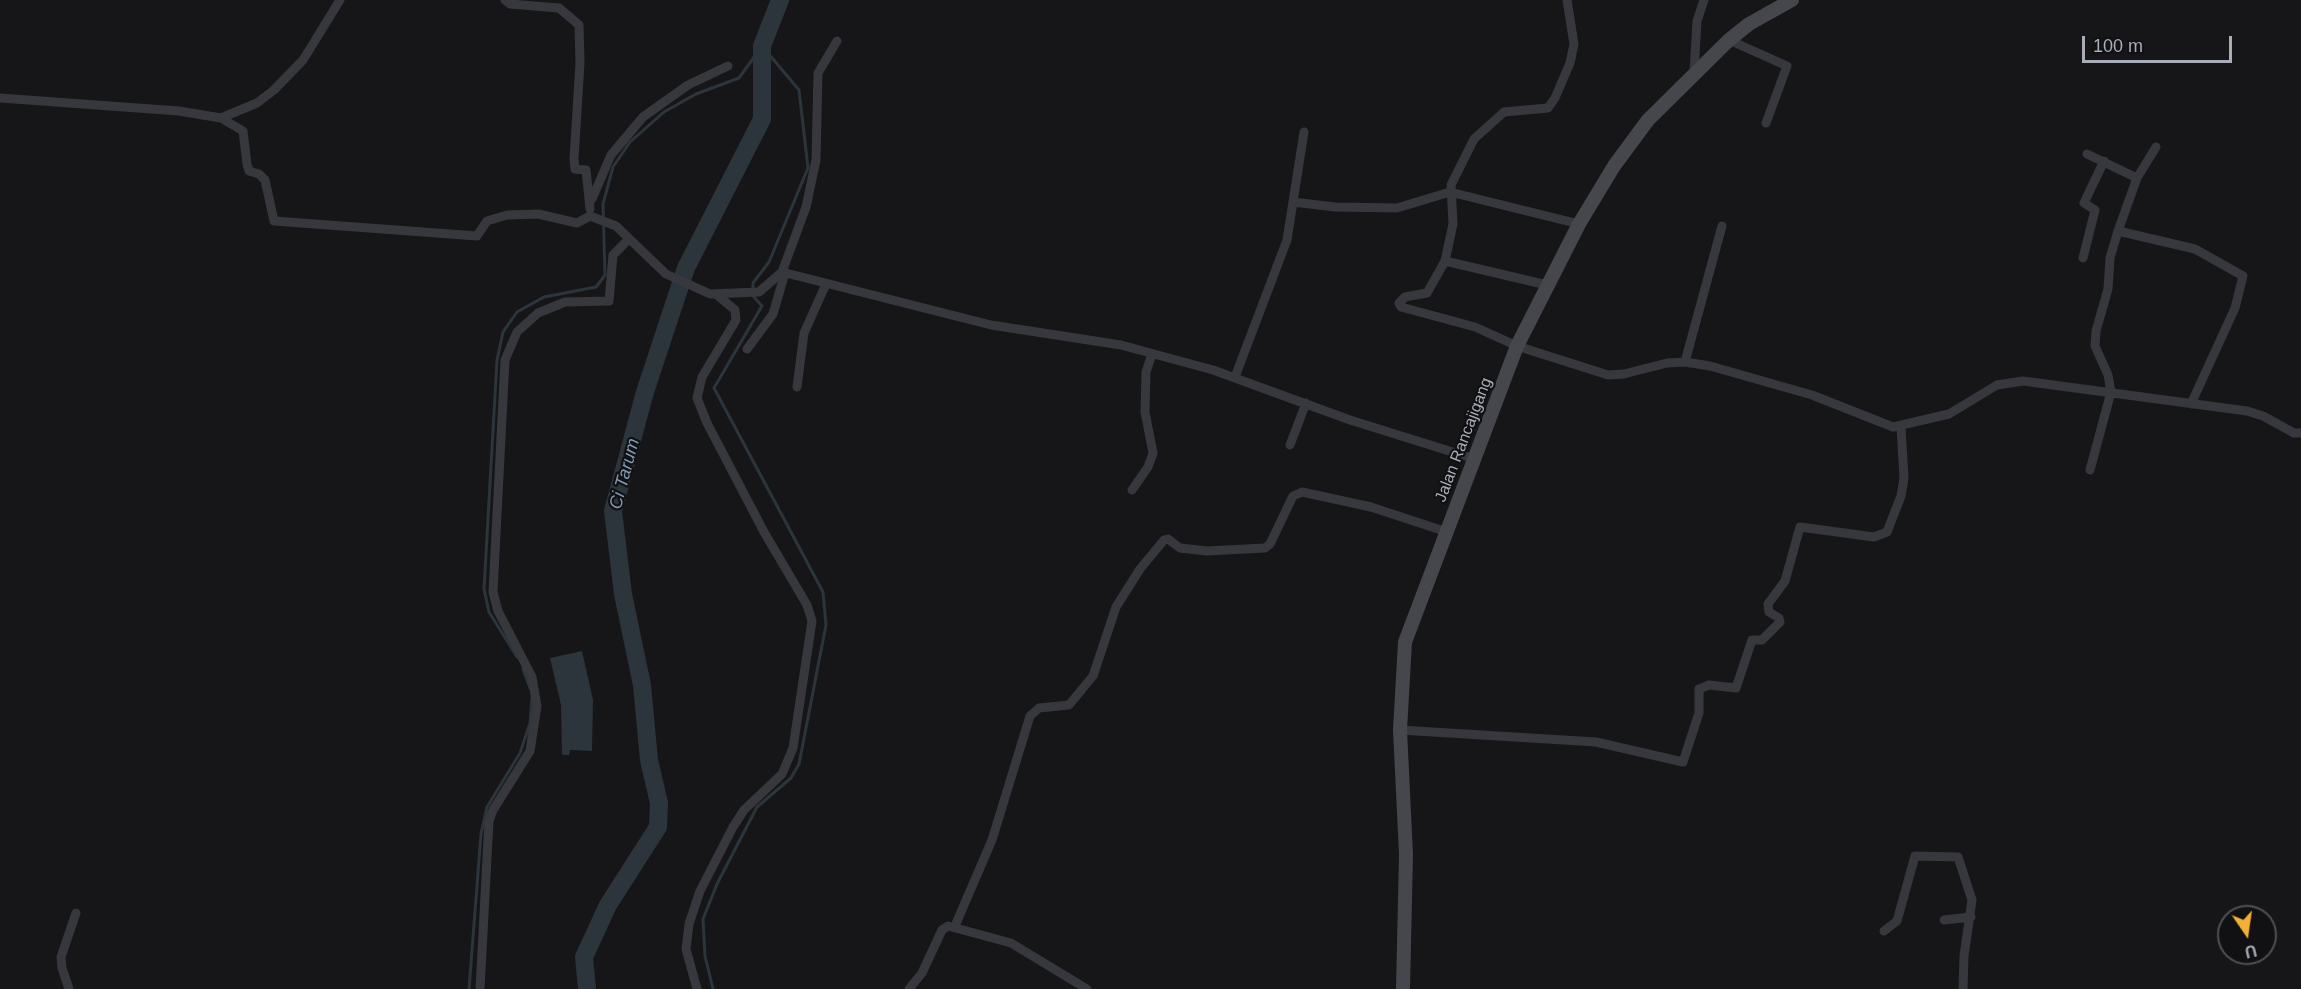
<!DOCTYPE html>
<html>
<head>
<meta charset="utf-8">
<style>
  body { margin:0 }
  #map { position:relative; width:2301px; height:989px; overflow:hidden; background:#161618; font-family:Arial,sans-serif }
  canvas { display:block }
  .north { position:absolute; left:2217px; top:905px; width:60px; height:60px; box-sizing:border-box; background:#111113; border:2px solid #4d4f55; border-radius:50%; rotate:167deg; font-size:16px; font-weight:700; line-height:24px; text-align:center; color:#a8adb8 }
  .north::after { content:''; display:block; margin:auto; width:21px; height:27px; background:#f2b134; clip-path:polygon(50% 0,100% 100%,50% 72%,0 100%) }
  .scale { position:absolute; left:2082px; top:36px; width:150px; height:27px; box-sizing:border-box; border:3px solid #a8adb8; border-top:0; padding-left:8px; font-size:18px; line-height:21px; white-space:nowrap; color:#a8adb8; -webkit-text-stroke:4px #111113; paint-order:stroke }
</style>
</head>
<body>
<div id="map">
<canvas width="2301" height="989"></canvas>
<div class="north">U</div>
<div class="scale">100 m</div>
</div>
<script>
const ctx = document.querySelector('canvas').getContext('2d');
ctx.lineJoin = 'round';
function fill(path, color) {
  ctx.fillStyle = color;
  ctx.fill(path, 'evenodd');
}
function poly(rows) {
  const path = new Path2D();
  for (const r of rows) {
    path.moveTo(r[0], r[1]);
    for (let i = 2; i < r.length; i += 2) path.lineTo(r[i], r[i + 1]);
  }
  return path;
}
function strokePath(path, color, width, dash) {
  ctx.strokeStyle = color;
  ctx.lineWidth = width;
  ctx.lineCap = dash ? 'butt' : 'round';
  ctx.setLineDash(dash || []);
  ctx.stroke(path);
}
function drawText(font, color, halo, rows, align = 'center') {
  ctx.font = font + ' Arial,sans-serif';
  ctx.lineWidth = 4.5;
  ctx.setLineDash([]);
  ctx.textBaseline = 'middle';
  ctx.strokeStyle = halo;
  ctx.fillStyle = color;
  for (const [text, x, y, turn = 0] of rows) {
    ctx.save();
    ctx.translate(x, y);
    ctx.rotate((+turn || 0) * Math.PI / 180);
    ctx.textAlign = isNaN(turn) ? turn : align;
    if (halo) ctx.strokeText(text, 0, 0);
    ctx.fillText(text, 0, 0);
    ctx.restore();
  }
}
fill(poly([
  [582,651,593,700,592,751,570,750,569,755,562,755,561,705,550,658]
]), '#2c353c');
strokePath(poly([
  [517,657,489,612,484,589,497,360,503,332,517,312,544,297,596,287,605,275,603,204,613,167,630,142,664,112,696,94,739,78,762,46,799,90,808,168,769,262,753,283,753,296,762,306,714,388,823,592,826,625,799,764,791,778,757,807,717,884,703,919,705,956,713,989],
  [523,669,530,688],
  [469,989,481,834,487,807,520,753,530,723,532,697]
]), '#2c353c', 3);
strokePath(poly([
  [587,989,584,957,608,905,658,827,659,803,649,760,642,685,623,594,613,511,645,392,686,268,762,119,762,46,780,0]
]), '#2c353c', 18);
strokePath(poly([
  [505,0,510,4,559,8,579,25,580,63,574,159,575,169,586,170,590,209],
  [1567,0,1574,44,1570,63,1555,98,1548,108,1504,112,1474,139,1451,185,1453,224,1445,261,1427,293,1405,297,1399,303,1401,307,1475,327,1517,346,1608,375,1624,374,1667,363,1685,362,1710,366,1812,395,1893,427,1949,414,1997,385,2023,381,2247,411,2263,416,2294,433,2301,433],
  [1729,40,1787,66,1766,123],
  [1694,73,1697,21,1704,0],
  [0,98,179,111,221,118,243,131,247,164,249,171,259,174,265,180,274,221,477,236,487,221,507,215,538,214,577,223,590,216],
  [221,118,257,103,274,90,303,60,340,0],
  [2087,154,2137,178,2118,231,2195,249,2243,276,2235,308,2191,404],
  [2137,178,2156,147],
  [592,199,611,155,643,117,688,85,728,66],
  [1293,202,1335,207,1397,208,1450,192,1579,224],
  [590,216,616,226,666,274,710,294,759,292,782,272,991,325,1121,345,1213,370,1350,420,1475,459],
  [2083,258,2095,210,2084,203,2104,161],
  [1445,261,1547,285],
  [782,272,806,207,816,160,818,73,837,41],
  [747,349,773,314,785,273],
  [1685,362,1722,226],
  [1235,377,1287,240,1304,132],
  [797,387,804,333,826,284],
  [1290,445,1306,403],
  [2090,470,2111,392,2108,375,2095,346,2096,331,2108,289,2110,258,2118,231],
  [1132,490,1148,467,1153,453,1145,412,1146,372,1152,354],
  [1400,730,1596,742,1683,762,1699,713,1699,689,1709,685,1736,688,1752,640,1762,640,1780,622,1779,618,1769,612,1768,604,1785,581,1800,527,1874,537,1887,532,1901,496,1904,478,1901,427],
  [1944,920,1971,917],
  [955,926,992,840,1030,716,1039,708,1069,705,1093,676,1116,607,1140,569,1164,540,1168,539,1180,548,1207,551,1265,548,1270,544,1293,496,1302,492,1371,507,1447,532],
  [1884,931,1897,921,1915,856,1958,857,1972,900,1964,956,1963,989],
  [69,989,62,968,61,957,76,913],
  [480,989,489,821,493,810,530,751,537,706,532,677,498,611,493,592,505,360,517,332,538,313,565,302,609,301,613,255,629,239],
  [697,989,686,949,689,924,700,891,733,827,744,810,782,774,793,748,812,621,807,605,764,532,707,423,697,398,702,377,736,320,735,310,716,294],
  [909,989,922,973,942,930,948,926,1011,943,1087,989]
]), '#37383d', 9);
strokePath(poly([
  [1403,989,1406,854,1400,730,1405,642,1517,346,1579,224,1614,166,1648,120,1729,40,1749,24,1792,0]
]), '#45474d', 14);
drawText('16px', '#a8adb8', '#111113', [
  ["Jalan Rancajigang",1464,440,-69]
]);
drawText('italic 18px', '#7f9bb3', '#111113', [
  ["Ci Tarum",625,474,-75]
]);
</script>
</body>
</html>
